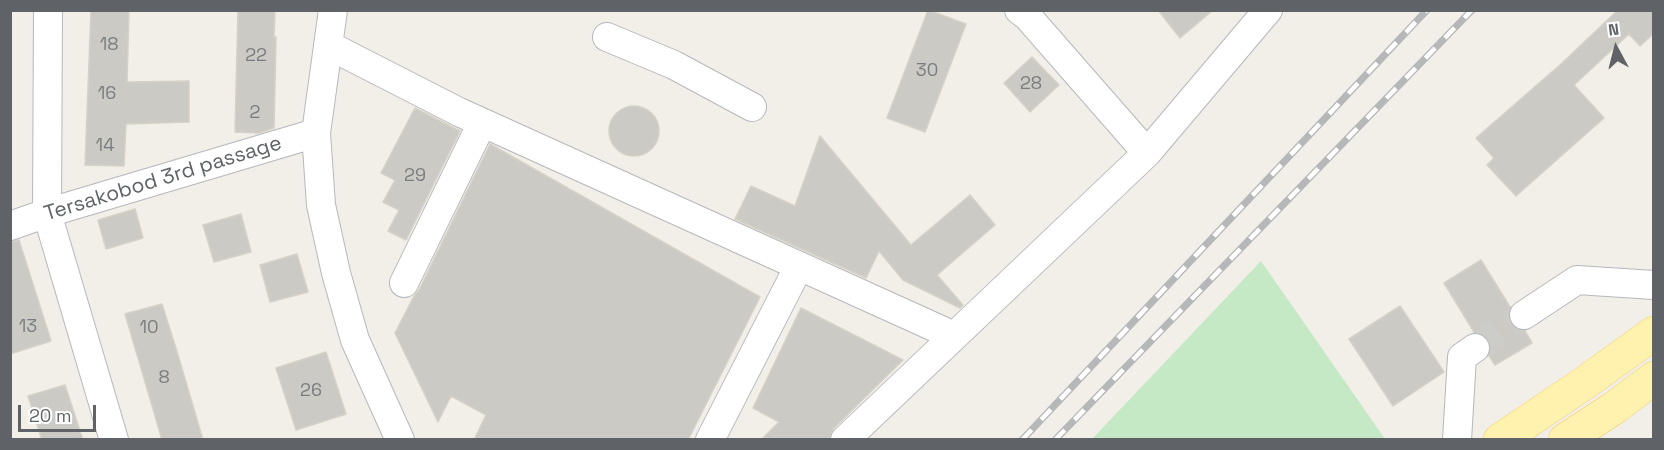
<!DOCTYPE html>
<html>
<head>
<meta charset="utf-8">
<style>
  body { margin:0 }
  #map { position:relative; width:1664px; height:450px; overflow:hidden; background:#f1efe8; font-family:"Space Grotesk",sans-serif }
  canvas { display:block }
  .frame { position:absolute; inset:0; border:12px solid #5f6368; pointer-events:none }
  .north { position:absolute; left:1586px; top:18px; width:60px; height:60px; -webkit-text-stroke:4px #fff; paint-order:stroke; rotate:353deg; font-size:16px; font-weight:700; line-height:24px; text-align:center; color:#5f6368 }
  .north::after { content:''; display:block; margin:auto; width:21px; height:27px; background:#5f6368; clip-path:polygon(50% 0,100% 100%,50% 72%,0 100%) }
  .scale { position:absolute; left:18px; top:405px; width:78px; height:27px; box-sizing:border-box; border:3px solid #5f6368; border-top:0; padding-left:8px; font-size:18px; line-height:21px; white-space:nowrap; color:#5f6368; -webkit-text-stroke:4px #fff; paint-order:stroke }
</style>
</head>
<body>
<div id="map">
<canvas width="1664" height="450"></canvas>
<div class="frame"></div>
<div class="north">N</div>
<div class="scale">20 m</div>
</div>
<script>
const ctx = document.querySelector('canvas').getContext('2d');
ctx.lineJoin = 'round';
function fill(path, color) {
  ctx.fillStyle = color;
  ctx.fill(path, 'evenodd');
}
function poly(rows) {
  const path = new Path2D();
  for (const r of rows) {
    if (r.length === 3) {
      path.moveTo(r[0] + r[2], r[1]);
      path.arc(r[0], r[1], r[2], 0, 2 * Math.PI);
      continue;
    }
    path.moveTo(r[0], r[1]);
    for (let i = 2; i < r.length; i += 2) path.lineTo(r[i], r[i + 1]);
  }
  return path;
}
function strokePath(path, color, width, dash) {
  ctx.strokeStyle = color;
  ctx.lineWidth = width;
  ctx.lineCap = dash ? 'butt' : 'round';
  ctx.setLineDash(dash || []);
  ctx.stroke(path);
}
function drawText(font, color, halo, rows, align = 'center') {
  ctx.font = font + ' "Space Grotesk",sans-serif';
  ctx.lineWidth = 4.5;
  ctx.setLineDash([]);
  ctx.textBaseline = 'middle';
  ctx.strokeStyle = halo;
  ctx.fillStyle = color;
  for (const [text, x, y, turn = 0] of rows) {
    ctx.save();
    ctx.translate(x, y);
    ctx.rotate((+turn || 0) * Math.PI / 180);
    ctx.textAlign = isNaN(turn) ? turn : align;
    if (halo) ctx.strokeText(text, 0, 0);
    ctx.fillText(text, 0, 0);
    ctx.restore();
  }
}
fill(poly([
  [1261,261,1385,439,1092,439]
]), '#c5e8c5');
const building = poly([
  [91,10,129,10,127,82,189,81,189,122,126,124,124,166,85,165,91,10],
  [238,10,275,10,274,37,276,37,274,128,259,133,235,132,238,10],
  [928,10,966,24,925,132,887,118,928,10],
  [1158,10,1213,10,1180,38,1158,10],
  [1618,10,1653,10,1653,34,1640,46,1629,34,1574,85,1604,118,1516,196,1487,165,1494,158,1476,138,1561,64,1618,10],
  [1032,57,1059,85,1030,112,1004,83,1032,57],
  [634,131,25],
  [415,108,460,131,406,240,388,231,399,210,383,202,395,180,381,173,415,108],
  [820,136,911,245,970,195,995,225,937,275,963,305,960,308,903,280,879,251,866,278,735,219,751,186,795,206,820,136],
  [490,144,760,297,688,440,474,440,486,415,451,396,438,422,395,333,414,296,419,290,490,144],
  [135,209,143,238,106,249,98,220,135,209],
  [241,214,251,252,214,262,203,225,241,214],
  [19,240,51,341,10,354,10,242,19,240],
  [297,254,308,292,270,302,260,265,297,254],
  [1481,260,1510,307,1508,315,1510,324,1516,329,1525,331,1532,343,1495,365,1489,356,1491,347,1489,339,1483,333,1474,332,1444,283,1481,260],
  [162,304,178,355,203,440,162,440,151,402,125,314,162,304],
  [1400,306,1444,372,1393,406,1349,339,1400,306],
  [801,308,903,360,834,428,829,440,761,440,779,422,753,408,801,308],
  [326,352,346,414,296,430,276,368,326,352],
  [65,385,83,440,42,440,28,396,65,385]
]);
fill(building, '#cccac5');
strokePath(building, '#d6d1c6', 1.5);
strokePath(poly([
  [1475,348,1524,315]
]), '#ccccc8', 28, [28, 14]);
const minor = poly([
  [48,10,47,213,114,440],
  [333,10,316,133,321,205,336,273,355,340,400,440],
  [1019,10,1028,17,1147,153],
  [607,37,674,65,752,107],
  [328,45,459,112,943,331,952,338],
  [10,226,47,213,316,133],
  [404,283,482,123],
  [1524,315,1577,280,1654,285],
  [710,440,799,266],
  [845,440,1147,153,1268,10],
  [1457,440,1462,357,1475,348]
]);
const major = poly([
  [1500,440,1586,382,1654,333],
  [1565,440,1614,408,1654,378]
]);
strokePath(minor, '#b5b8bc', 30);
strokePath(major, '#f2c960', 34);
strokePath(minor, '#fff', 28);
strokePath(major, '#fff2af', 33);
const rail = poly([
  [1022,440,1427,10],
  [1055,440,1472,10]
]);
strokePath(rail, '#b6b7b8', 7);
strokePath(rail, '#fff', 4.5, [14]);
drawText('18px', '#7a7d7f', null, [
  ["18",109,45],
  ["22",256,56],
  ["30",927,71],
  ["28",1031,84],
  ["16",107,94],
  ["2",255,113],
  ["14",105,146],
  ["29",415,176],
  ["13",28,327],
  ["10",149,328],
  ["8",164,378],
  ["26",311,391]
]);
drawText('21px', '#5f6368', '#fff', [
  ["Tersakobod 3rd passage",163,179,-17]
]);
</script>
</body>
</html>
